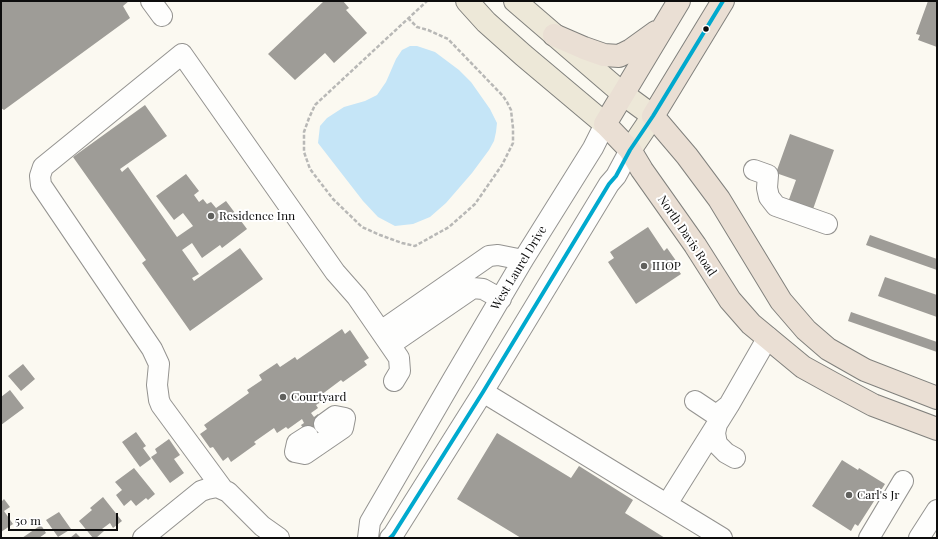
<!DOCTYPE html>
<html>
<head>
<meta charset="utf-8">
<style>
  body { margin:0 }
  #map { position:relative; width:938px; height:539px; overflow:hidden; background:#fbf9f1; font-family:"Playfair Display",serif }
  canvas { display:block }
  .frame { position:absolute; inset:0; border:2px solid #0d0d0d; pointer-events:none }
  .scale { position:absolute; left:8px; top:513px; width:110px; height:18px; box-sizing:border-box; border:2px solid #0d0d0d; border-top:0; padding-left:5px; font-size:12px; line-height:14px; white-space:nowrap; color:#0d0d0d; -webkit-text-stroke:3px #fff; paint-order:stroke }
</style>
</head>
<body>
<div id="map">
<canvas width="938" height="539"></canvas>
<div class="frame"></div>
<div class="scale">50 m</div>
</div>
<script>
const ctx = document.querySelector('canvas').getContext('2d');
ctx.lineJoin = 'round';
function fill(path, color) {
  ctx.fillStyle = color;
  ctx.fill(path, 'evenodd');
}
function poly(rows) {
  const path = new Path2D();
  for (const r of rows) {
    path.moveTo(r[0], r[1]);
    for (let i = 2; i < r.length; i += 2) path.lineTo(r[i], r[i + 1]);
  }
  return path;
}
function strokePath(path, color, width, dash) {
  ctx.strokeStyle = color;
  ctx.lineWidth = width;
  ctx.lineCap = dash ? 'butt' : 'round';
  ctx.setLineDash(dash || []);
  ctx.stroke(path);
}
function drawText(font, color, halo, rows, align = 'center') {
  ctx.font = font + ' "Playfair Display",serif';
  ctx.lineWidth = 4;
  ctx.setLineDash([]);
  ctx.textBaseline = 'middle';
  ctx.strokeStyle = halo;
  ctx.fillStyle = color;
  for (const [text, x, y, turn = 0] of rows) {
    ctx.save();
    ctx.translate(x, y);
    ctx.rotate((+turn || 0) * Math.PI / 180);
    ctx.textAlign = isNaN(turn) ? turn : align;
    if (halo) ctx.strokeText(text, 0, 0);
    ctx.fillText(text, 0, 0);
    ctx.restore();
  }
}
fill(poly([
  [410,46,417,46,435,52,459,70,471,82,490,109,497,123,496,132,494,141,489,150,472,173,446,203,430,217,413,224,395,226,378,217,363,201,318,143,320,126,327,118,344,107,365,101,377,95,386,82,396,59,402,50]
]), '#c5e5f7');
fill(poly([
  [1,1,129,1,123,6,130,18,4,110,1,108],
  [324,1,343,1,349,8,346,10,367,33,334,63,325,53,295,80,268,54],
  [928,1,937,1,937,47,918,40,920,35,916,34],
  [145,105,167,136,120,169,122,172,128,167,177,237,193,226,183,213,174,220,156,196,186,174,199,191,194,195,199,202,203,199,207,204,211,202,216,208,226,201,247,229,222,248,220,245,202,258,192,243,182,250,199,274,192,278,194,281,240,248,263,279,190,331,142,263,146,260,73,157],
  [790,134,834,150,812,212,783,216,796,180,776,173],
  [648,227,664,251,667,248,679,265,676,267,681,274,636,304,608,262,614,258,610,252],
  [870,235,937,259,937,270,866,245],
  [885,277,937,295,937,317,878,296],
  [851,312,937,342,937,352,848,321],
  [342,329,345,334,350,330,369,358,364,361,367,365,343,382,341,380,321,395,324,400,316,405,318,408,311,413,314,417,318,414,329,431,312,442,301,425,304,423,302,419,288,429,286,427,277,433,274,428,254,442,256,444,231,462,228,457,223,461,213,447,210,448,200,434,207,429,204,425,249,393,247,390,262,380,259,375,277,363,280,367,295,357,297,360],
  [23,364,35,379,21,391,8,376],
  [10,390,24,408,1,425,1,397],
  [136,432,146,446,143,448,151,459,140,467,122,442],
  [497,433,571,478,579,466,633,500,625,513,665,538,521,538,457,499],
  [169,439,180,455,174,459,184,473,170,483,151,457,157,453,155,449],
  [842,460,858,470,859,468,885,484,858,526,855,524,851,531,812,506],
  [134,468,155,494,148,500,146,498,136,506,131,500,124,506,116,495,122,490,115,482],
  [103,497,122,521,113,528,110,523,102,529,104,531,96,538,93,538,79,521,92,510,90,508],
  [4,499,10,507,4,511,13,524,1,532,1,502],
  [59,512,71,529,58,537,46,520],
  [41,525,46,533,39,538,22,538],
  [76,533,81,538,70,538]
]), '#9e9c97');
const minor = poly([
  [151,1,162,16],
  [754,170,768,175,767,188,769,197,776,206,827,224],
  [381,331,489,256,498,255,523,260],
  [390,345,473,288,483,289,501,299],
  [483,392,722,538],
  [695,401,713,413,719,413,729,405],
  [717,424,715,433,717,444,726,453,735,458],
  [308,436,297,443,295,452,305,454,343,428,345,418,335,416,324,424],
  [222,488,161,405,159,400,157,385,159,364,152,349,41,185,40,176,43,167,182,54,335,272,357,297,399,358,400,371,394,381],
  [667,504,729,405,768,337],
  [143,538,201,491,207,489,217,487,228,492,262,526,279,538],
  [368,538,370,522,453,379,523,260,593,148,605,124],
  [390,538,393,535,483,392,609,184,616,176,630,150],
  [869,538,903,481],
  [919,538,937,510]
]);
const major = poly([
  [467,1,486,22,523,55,605,124],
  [515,1,623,94,653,116,630,150]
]);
const highway = poly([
  [679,1,605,124,630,150,642,170,695,245,730,300,751,324,803,367,832,383,873,405,937,429],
  [723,1,653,116,687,156,719,199,781,301,806,330,828,349,865,370,937,398],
  [554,35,584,48,604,55,619,56,631,50,656,32]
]);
strokePath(minor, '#949390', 22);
strokePath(major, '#81817d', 24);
strokePath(highway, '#81817d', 24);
strokePath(poly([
  [408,18,417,27,428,30,448,39,503,96,507,102,511,110,513,128,513,143,502,165,475,204,449,227,415,246,402,243,380,235,362,227,333,199,310,169,304,152,304,132,309,118,315,105,427,1]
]), '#b8b8b6', 2.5, [4, 2]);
strokePath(minor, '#fefefd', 20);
strokePath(major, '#ede8d8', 22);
strokePath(highway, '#eadfd4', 22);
strokePath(poly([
  [390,538,393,535,483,392,609,184,616,176,630,150,653,116,723,1]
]), '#00a9ce', 4);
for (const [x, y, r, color] of [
  [706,29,3.5,"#0d0d0d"],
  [211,216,4,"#60605d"],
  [644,266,4,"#60605d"],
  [283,397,4,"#60605d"],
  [849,495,4,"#60605d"]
]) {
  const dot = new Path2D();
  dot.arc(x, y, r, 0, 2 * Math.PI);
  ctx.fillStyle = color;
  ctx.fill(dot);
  strokePath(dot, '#fff', 1.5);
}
drawText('12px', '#0d0d0d', '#fff', [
  ["Residence Inn",219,216],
  ["IHOP",652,266],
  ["Courtyard",291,397],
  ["Carl's Jr",857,495]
], 'left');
drawText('12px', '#0d0d0d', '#fff', [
  ["North Davis Road",687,236,56],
  ["West Laurel Drive",519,268,-59]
]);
</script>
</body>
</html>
